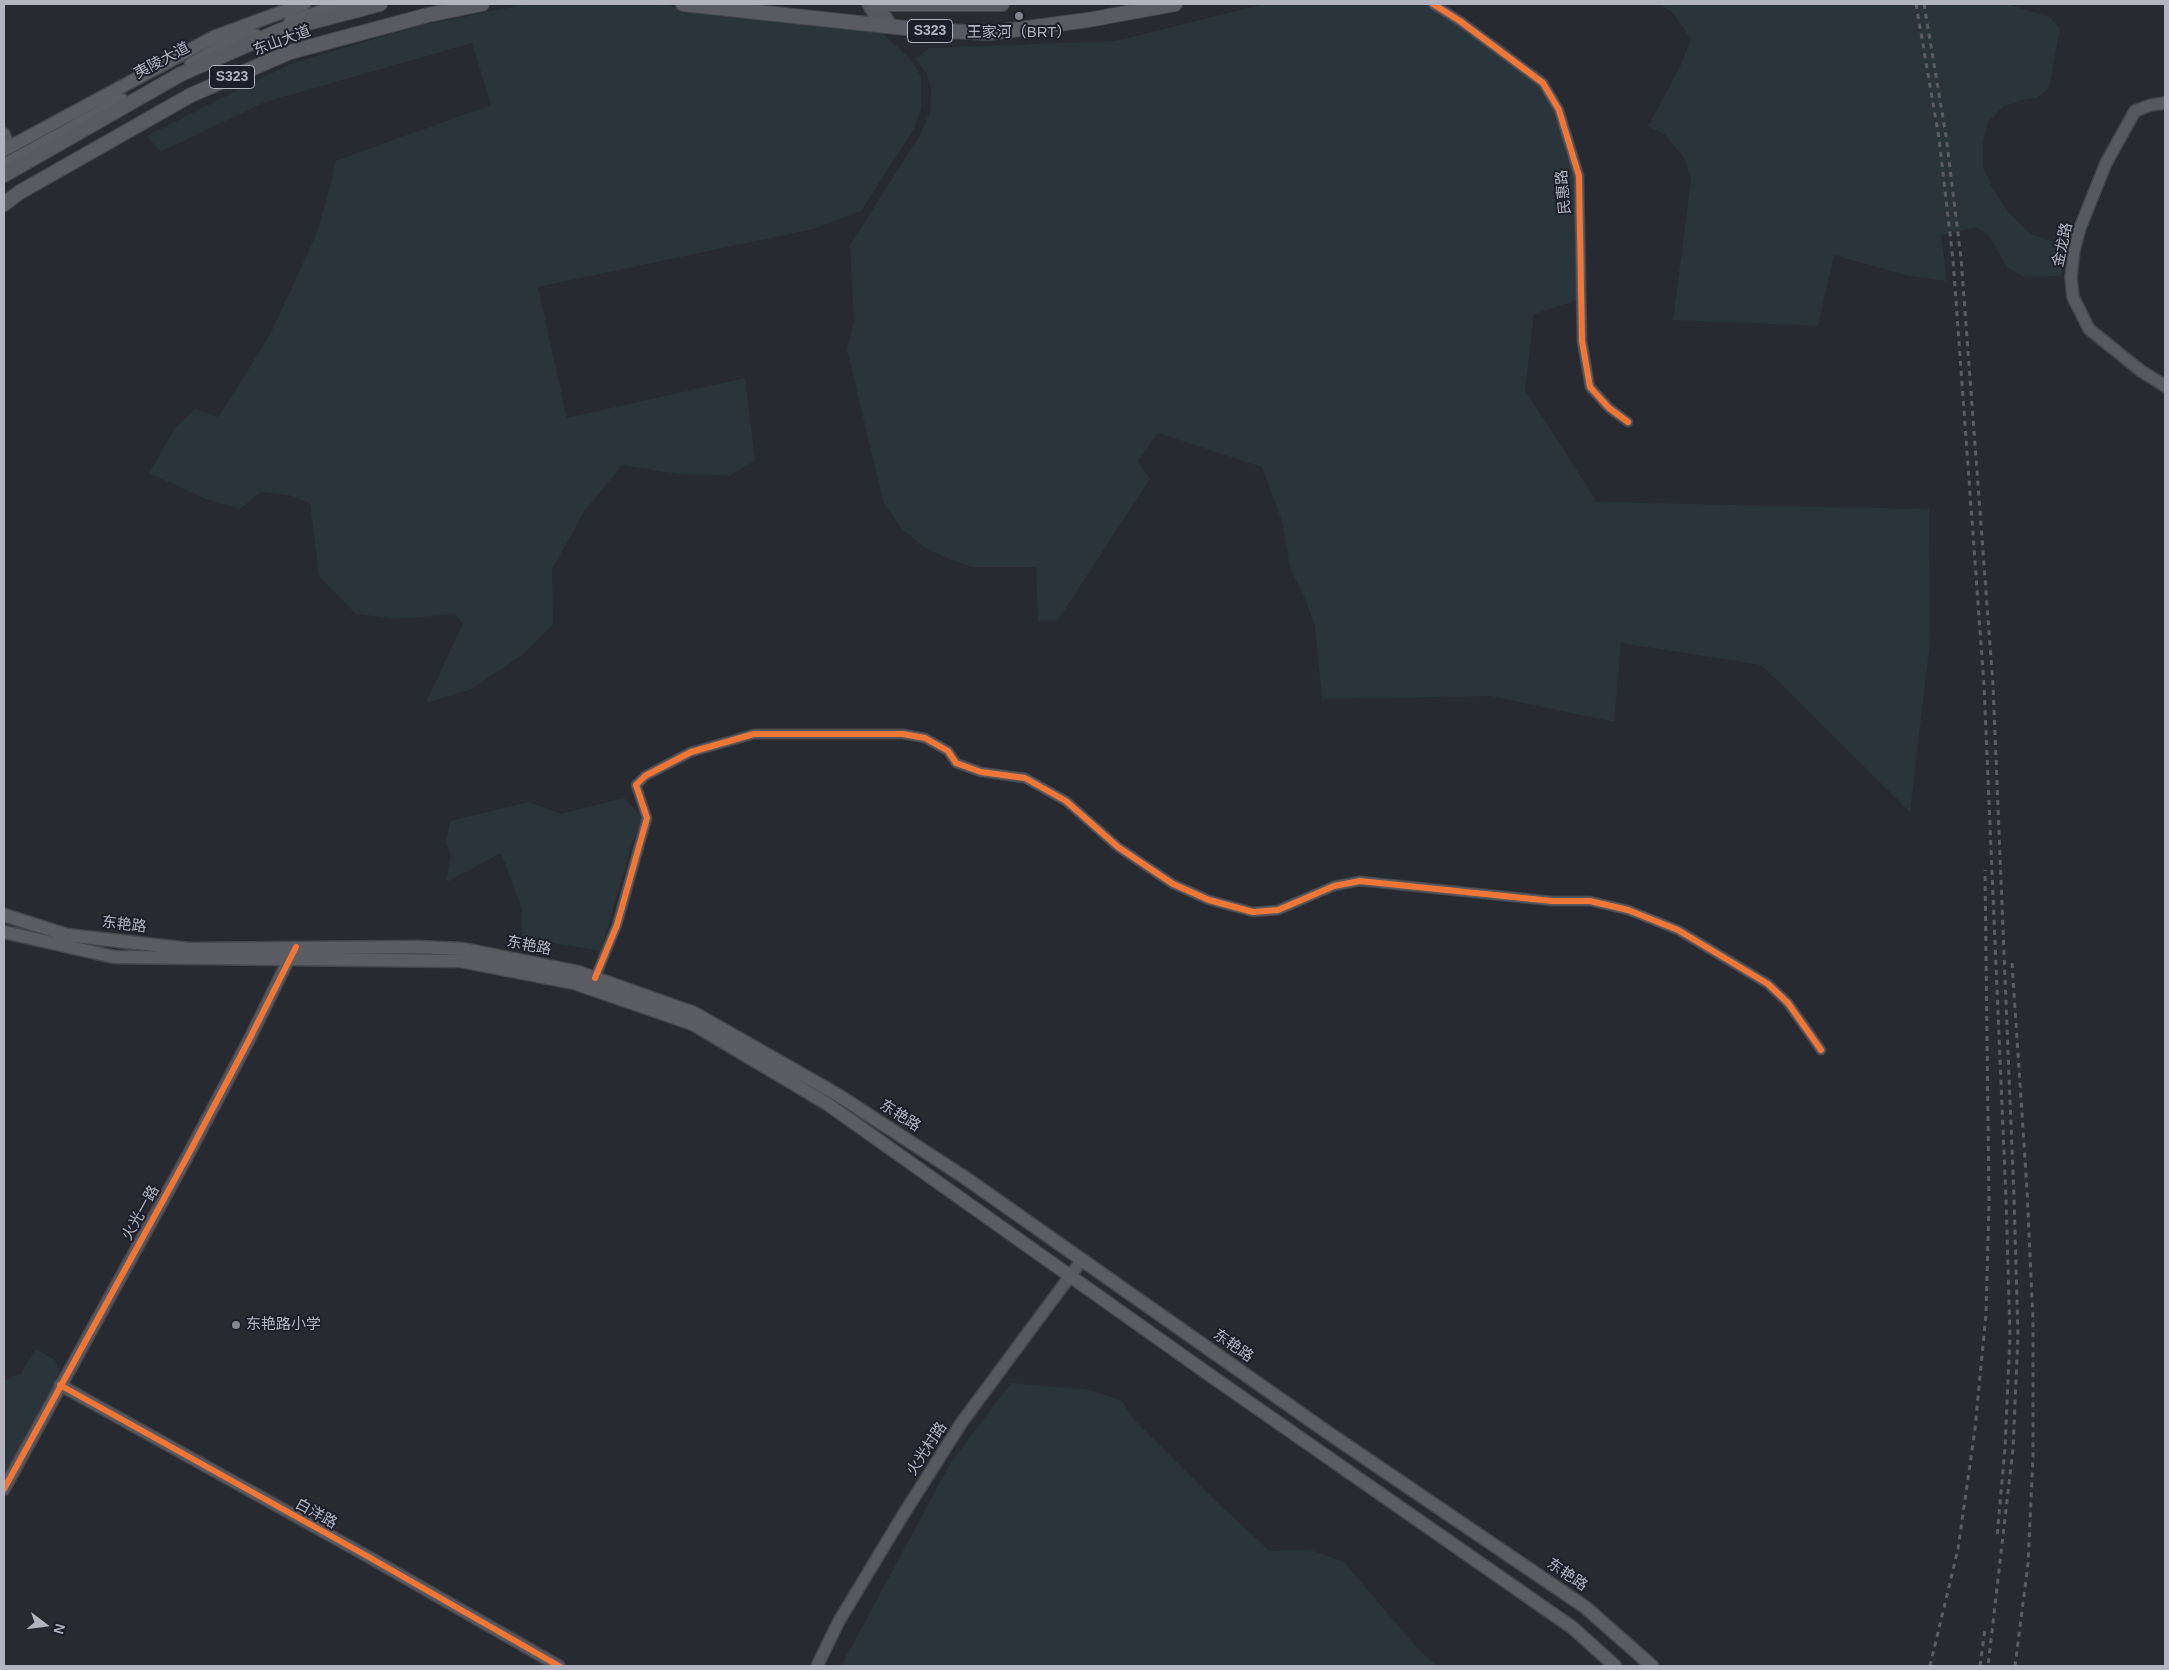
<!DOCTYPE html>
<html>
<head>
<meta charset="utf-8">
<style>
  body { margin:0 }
  #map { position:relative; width:2169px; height:1670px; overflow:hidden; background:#282a31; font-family:Arial,sans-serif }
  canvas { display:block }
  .frame { position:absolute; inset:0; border:5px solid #b2b4c2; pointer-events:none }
  .north { position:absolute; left:20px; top:1600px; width:50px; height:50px; -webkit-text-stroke:4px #1c1f2b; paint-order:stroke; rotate:105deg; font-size:14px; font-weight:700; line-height:20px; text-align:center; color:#b2b4c2 }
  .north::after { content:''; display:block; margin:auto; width:18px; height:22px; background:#b2b4c2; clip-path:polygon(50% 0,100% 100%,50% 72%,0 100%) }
</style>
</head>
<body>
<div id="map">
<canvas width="2169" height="1670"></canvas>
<div class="frame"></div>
<div class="north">N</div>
</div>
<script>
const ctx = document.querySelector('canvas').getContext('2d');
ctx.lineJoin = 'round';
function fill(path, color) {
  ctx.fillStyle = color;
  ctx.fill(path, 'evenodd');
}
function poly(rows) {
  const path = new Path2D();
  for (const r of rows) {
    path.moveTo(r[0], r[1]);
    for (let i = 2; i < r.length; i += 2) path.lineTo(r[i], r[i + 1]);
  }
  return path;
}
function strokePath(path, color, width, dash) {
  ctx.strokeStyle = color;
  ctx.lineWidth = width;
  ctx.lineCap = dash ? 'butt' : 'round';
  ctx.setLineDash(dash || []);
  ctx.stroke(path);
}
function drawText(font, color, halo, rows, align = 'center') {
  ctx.font = font + ' Arial,"Noto Sans SC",sans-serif';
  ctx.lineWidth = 4;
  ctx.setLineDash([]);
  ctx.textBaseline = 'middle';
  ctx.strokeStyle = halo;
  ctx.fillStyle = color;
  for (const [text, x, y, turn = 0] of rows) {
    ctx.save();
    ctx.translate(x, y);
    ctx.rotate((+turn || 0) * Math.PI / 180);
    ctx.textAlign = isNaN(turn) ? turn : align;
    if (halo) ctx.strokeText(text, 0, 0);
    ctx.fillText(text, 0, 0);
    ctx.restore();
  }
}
fill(poly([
  [528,4,651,4,878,29,913,62,921,77,921,108,914,129,861,211,813,229,538,287,567,418,745,378,755,461,729,476,678,474,622,465,584,512,552,569,553,624,522,655,472,689,426,703,463,623,455,614,398,619,356,614,319,576,310,503,288,495,261,492,240,509,206,499,149,473,175,428,195,409,218,417,269,337,316,235,332,180,335,161,491,105,472,43,265,102,160,152,147,136,290,64,418,26],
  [1265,4,1433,4,1543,83,1559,110,1579,176,1581,299,1534,314,1525,390,1597,502,1929,509,1930,642,1910,812,1761,665,1621,643,1614,722,1491,696,1322,699,1315,626,1305,598,1290,568,1282,521,1262,467,1158,433,1138,461,1150,479,1058,620,1038,621,1036,567,972,567,949,559,924,547,903,530,884,504,847,350,854,321,850,245,920,135,930,112,931,88,927,74,916,59,929,48,1116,41],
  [1660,4,2007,4,2050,17,2060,29,2049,88,2037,98,2022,100,2003,107,1988,122,1983,142,1983,167,1992,187,2009,213,2031,234,2051,241,2066,239,2061,276,2024,277,2008,268,1989,236,1977,227,1941,235,1947,281,1909,276,1834,255,1818,326,1673,320,1691,180,1684,157,1664,134,1648,126,1679,69,1691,39,1673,13],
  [624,798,643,819,631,847,601,951,522,938,522,909,501,853,449,881,446,880,451,855,446,844,450,821,529,802,561,814],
  [36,1349,55,1360,60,1372,4,1477,4,1381,21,1373],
  [1011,1383,1085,1389,1121,1400,1136,1422,1222,1507,1270,1551,1311,1550,1344,1562,1418,1649,1437,1666,841,1666,951,1462]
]), '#29353a');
const minor = poly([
  [1433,4,1460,21,1543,83,1559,110,1579,176,1582,341,1590,387,1609,408,1628,422],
  [595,978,617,925,647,818,636,785,645,776,691,752,754,734,903,734,925,738,948,751,956,763,981,772,1025,778,1066,801,1118,847,1173,884,1209,900,1253,912,1278,910,1334,886,1360,881,1552,901,1590,901,1628,910,1678,930,1768,984,1788,1003,1821,1050]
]);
const tertiary = poly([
  [868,4,880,25],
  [878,4,892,27],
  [2165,103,2151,105,2135,111,2106,163,2080,228,2074,250,2071,277,2073,297,2089,329,2141,371,2165,386],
  [4,134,9,147],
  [60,1385,367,1556,559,1666],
  [4,1489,187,1157,249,1040,292,953],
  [817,1666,839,1621,903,1515,962,1422,1082,1260]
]);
const secondary = poly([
  [290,22,343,4],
  [191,64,219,48,255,35],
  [4,150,214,37,304,4],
  [4,165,122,100],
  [4,915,67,935,189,949,417,947,463,949,578,972,694,1013,838,1095,964,1177,1327,1432,1585,1607,1652,1666],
  [4,932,114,957,461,961,574,983,693,1024,826,1103,1214,1378,1573,1628,1615,1666]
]);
const primary = poly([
  [683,4,924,30,989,33,1088,20,1175,4],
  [873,4,1002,4],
  [4,175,181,74,281,30,380,4],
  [4,204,20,192,191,95,290,52,428,15,482,4]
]);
strokePath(minor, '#44454b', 11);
strokePath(tertiary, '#44454b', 14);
strokePath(secondary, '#45474e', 15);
strokePath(primary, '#45474e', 16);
strokePath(minor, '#575860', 9);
strokePath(tertiary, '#575860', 11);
strokePath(secondary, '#5c5d64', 12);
strokePath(primary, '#595a62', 14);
strokePath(poly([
  [1916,4,1939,138,1953,260,1984,685,2006,1199,2010,1336,2005,1448,1997,1537],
  [1924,4,1946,136,1961,258,1993,685,2014,1197,2018,1335,2013,1449,1988,1666],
  [2012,963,2027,1190,2033,1320,2033,1457,2028,1564,2015,1666],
  [1930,1666,1958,1549,1975,1429,1986,1314,1989,1203,1985,870],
  [1980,1666,1985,1629]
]), '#5c5d63', 3, [5, 5]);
strokePath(poly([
  [1433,4,1460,21,1543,83,1559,110,1579,176,1582,341,1590,387,1609,408,1628,422],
  [595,978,617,925,647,818,636,785,645,776,691,752,754,734,903,734,925,738,948,751,956,763,981,772,1025,778,1066,801,1118,847,1173,884,1209,900,1253,912,1278,910,1334,886,1360,881,1552,901,1590,901,1628,910,1678,930,1768,984,1788,1003,1821,1050],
  [60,1385,367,1556,559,1666],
  [4,1489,187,1157,249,1040,296,947]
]), '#f07635', 6);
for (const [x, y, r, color] of [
  [1019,16,5,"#82848f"],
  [236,1325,5,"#82848f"]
]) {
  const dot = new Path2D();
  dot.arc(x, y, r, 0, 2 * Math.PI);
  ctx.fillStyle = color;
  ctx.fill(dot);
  strokePath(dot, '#1c1f2b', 2);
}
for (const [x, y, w] of [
  [930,31,45],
  [232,77,45]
]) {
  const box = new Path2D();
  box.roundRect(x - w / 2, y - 11.5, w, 23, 4);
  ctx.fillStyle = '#1c1f2b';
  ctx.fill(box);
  strokePath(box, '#b2b4c2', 1);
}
drawText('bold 14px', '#b2b4c2', null, [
  ["S323",930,31],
  ["S323",232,77]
]);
drawText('15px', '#b2b4c2', '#1c1f2b', [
  ["王家河（BRT）",1019,33],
  ["东艳路小学",246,1325,"left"]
]);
drawText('15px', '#b2b4c2', '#1c1f2b', [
  ["东山大道",282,41,-20],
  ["夷陵大道",162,61,-28],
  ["民惠路",1564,192,-95],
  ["金龙路",2063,245,-78],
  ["东艳路",124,925,7],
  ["东艳路",529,946,11],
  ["东艳路",900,1116,33],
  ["火光一路",141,1213,-61],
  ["东艳路",1233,1346,35],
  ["火光村路",927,1449,-57],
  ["白洋路",316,1514,29],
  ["东艳路",1567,1575,34]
]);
</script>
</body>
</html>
